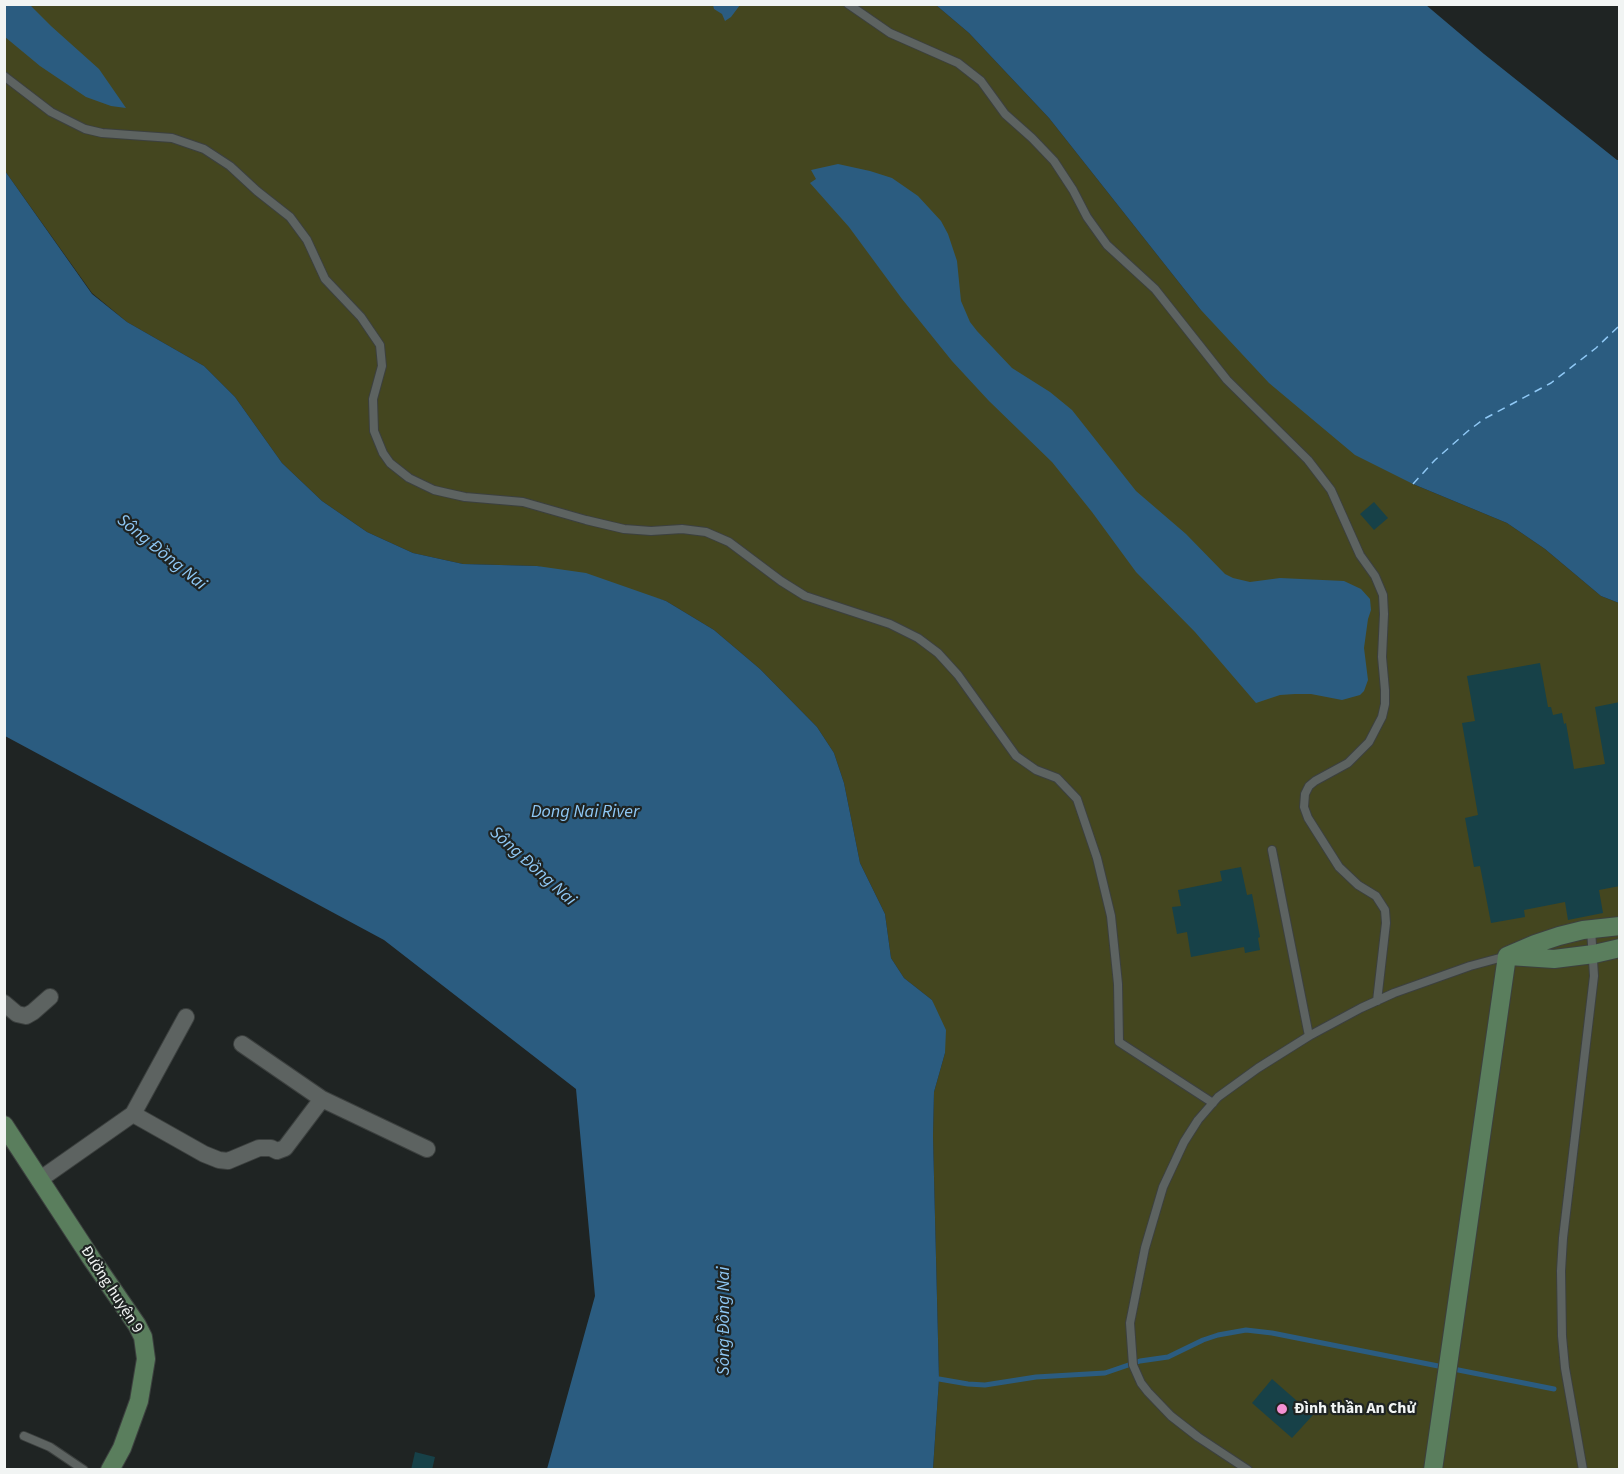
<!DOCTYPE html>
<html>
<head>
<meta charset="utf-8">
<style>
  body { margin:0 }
  #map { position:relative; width:1624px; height:1474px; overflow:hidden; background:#1f2423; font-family:"Source Sans 3",sans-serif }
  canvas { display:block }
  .frame { position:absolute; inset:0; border:6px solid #f1f4f3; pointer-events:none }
</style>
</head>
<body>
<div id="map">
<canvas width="1624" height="1474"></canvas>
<div class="frame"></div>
</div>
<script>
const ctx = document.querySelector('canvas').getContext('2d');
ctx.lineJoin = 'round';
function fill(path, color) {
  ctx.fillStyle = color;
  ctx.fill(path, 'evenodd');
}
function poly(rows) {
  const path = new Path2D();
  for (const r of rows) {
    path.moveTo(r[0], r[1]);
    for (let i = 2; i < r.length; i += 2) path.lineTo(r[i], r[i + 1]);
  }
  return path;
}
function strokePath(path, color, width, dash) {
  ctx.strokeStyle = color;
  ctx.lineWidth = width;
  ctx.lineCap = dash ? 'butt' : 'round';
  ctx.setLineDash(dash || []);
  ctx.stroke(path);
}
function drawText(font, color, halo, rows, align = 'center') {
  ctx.font = font + ' "Source Sans 3",sans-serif';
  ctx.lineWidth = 4.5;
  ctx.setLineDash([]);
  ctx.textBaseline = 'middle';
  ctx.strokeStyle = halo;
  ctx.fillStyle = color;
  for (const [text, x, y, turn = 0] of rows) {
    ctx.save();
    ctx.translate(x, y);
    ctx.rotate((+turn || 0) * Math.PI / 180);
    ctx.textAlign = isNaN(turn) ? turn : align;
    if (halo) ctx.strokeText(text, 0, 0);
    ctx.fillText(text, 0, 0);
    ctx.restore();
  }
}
fill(poly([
  [5,5,936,5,969,33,1049,118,1200,309,1413,484,1507,523,1545,549,1601,596,1619,603,1619,1469,933,1469,939,1379,933,1136,934,1092,945,1053,932,1000,904,978,891,958,885,914,860,863,844,783,834,753,817,727,760,669,714,630,666,601,537,566,463,564,413,553,367,532,322,501,282,463,235,397,204,366,127,322,92,293,5,171]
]), '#44461f');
fill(poly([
  [4,5,30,5,51,26,99,69,126,108,111,106,86,97,40,66,5,37],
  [713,5,713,4,740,5,731,17,725,21,722,14,714,9],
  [936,5,1426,5,1484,54,1617,160,1619,160,1619,603,1601,596,1545,549,1507,523,1413,484,1355,455,1269,383,1200,309,1049,118,969,33],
  [838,164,870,171,892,178,918,196,941,221,948,234,957,261,961,301,970,322,977,331,1012,368,1050,392,1072,410,1136,491,1186,534,1225,574,1233,578,1250,582,1280,578,1344,581,1361,589,1370,599,1371,610,1368,619,1364,648,1368,680,1364,691,1360,695,1342,700,1311,694,1295,694,1280,695,1256,703,1195,632,1136,572,1092,512,1052,462,989,401,952,361,902,299,849,227,810,183,816,179,811,170],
  [5,171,92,294,127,322,204,366,235,397,282,463,322,501,367,532,413,553,463,564,537,566,586,573,666,601,714,630,760,669,817,727,834,753,844,783,860,863,885,914,891,958,904,978,932,1000,946,1030,945,1053,934,1092,933,1136,939,1379,933,1469,547,1469,595,1296,576,1089,384,940,5,736]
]), '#2b5c80');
strokePath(poly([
  [939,1379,968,1384,985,1385,1036,1377,1105,1373,1140,1361,1168,1357,1203,1340,1218,1335,1246,1330,1272,1333,1554,1389]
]), '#2b5c80', 5);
strokePath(poly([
  [1413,484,1435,460,1468,431,1484,419,1551,383,1596,348,1620,325]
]), '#8fc8f5', 1.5, [8, 6]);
fill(poly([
  [1374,502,1388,518,1374,530,1360,514],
  [1540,663,1548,707,1551,707,1553,715,1562,713,1564,724,1566,723,1574,769,1605,764,1595,707,1620,702,1620,886,1599,890,1603,913,1568,920,1565,902,1524,910,1525,917,1491,923,1480,866,1474,867,1465,818,1478,815,1462,723,1475,721,1467,676],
  [1241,867,1247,895,1252,894,1260,937,1258,938,1260,950,1245,953,1244,947,1191,957,1187,932,1177,934,1172,907,1181,906,1178,890,1222,881,1220,871],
  [1272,1379,1313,1415,1292,1438,1252,1403],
  [415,1452,435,1457,432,1470,411,1470]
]), '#174148');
const lane = poly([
  [848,4,890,33,958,63,981,81,1005,114,1032,138,1054,161,1073,190,1087,217,1107,245,1155,289,1227,380,1308,460,1331,490,1360,555,1375,576,1383,595,1384,614,1382,657,1385,690,1385,704,1382,717,1369,742,1348,763,1315,781,1309,786,1305,794,1304,807,1308,818,1339,867,1358,885,1376,896,1385,910,1386,923,1377,1001],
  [4,76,51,112,85,129,102,133,172,138,204,149,230,166,257,191,290,217,307,240,325,279,361,317,380,345,382,366,373,399,374,431,383,453,390,463,409,478,434,490,447,493,465,497,523,502,586,520,624,529,651,531,682,529,706,532,729,542,781,581,805,596,890,624,918,638,938,653,958,675,1016,756,1036,770,1057,778,1077,799,1097,858,1111,916,1118,984,1119,1042,1213,1103],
  [1272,850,1309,1036],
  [24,1436,50,1447,84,1470],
  [1248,1470,1198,1437,1171,1416,1148,1392,1141,1383,1133,1365,1130,1323,1145,1248,1163,1187,1184,1142,1198,1120,1218,1097,1258,1068,1309,1036,1361,1008,1394,993,1470,966,1507,956],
  [1583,1470,1565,1368,1562,1336,1561,1271,1563,1238,1594,976,1591,929]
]);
const street = poly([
  [4,1003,17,1014,26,1016,33,1012,50,997],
  [322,1099,427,1149],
  [133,1114,204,1154,219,1160,228,1161,259,1148,271,1148,277,1151,285,1148,322,1099,242,1044],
  [39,1180,133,1114,186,1017]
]);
const secondary = poly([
  [1507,956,1535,944,1559,936,1583,930,1620,926],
  [1509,956,1554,959,1594,954,1620,948],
  [4,1125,91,1258,137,1325,143,1337,146,1359,139,1401,122,1448,110,1470],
  [1433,1470,1507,956]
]);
strokePath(lane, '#3c403f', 10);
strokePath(street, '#3c403f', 18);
strokePath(secondary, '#3c403f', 20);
strokePath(lane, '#5d6361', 8);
strokePath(street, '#5d6361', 16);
strokePath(secondary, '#5a7e5d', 18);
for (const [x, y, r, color] of [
  [1282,1409,6,"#f491d3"]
]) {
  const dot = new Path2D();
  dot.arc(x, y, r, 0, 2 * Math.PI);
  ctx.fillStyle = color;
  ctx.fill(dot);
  strokePath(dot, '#1f2423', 2);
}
drawText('16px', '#f1f4f3', '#1f2423', [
  ["Đường huyện 9",111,1290,57]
]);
drawText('bold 16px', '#f1f4f3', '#1f2423', [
  ["Đình thần An Chử",1294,1409]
], 'left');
drawText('italic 18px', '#8fc8f5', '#1f2423', [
  ["Sông Đồng Nai",161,553,39],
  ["Dong Nai River",585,813],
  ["Sông Đồng Nai",532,867,42],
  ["Sông Đồng Nai",725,1321,-90]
]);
</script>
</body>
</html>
